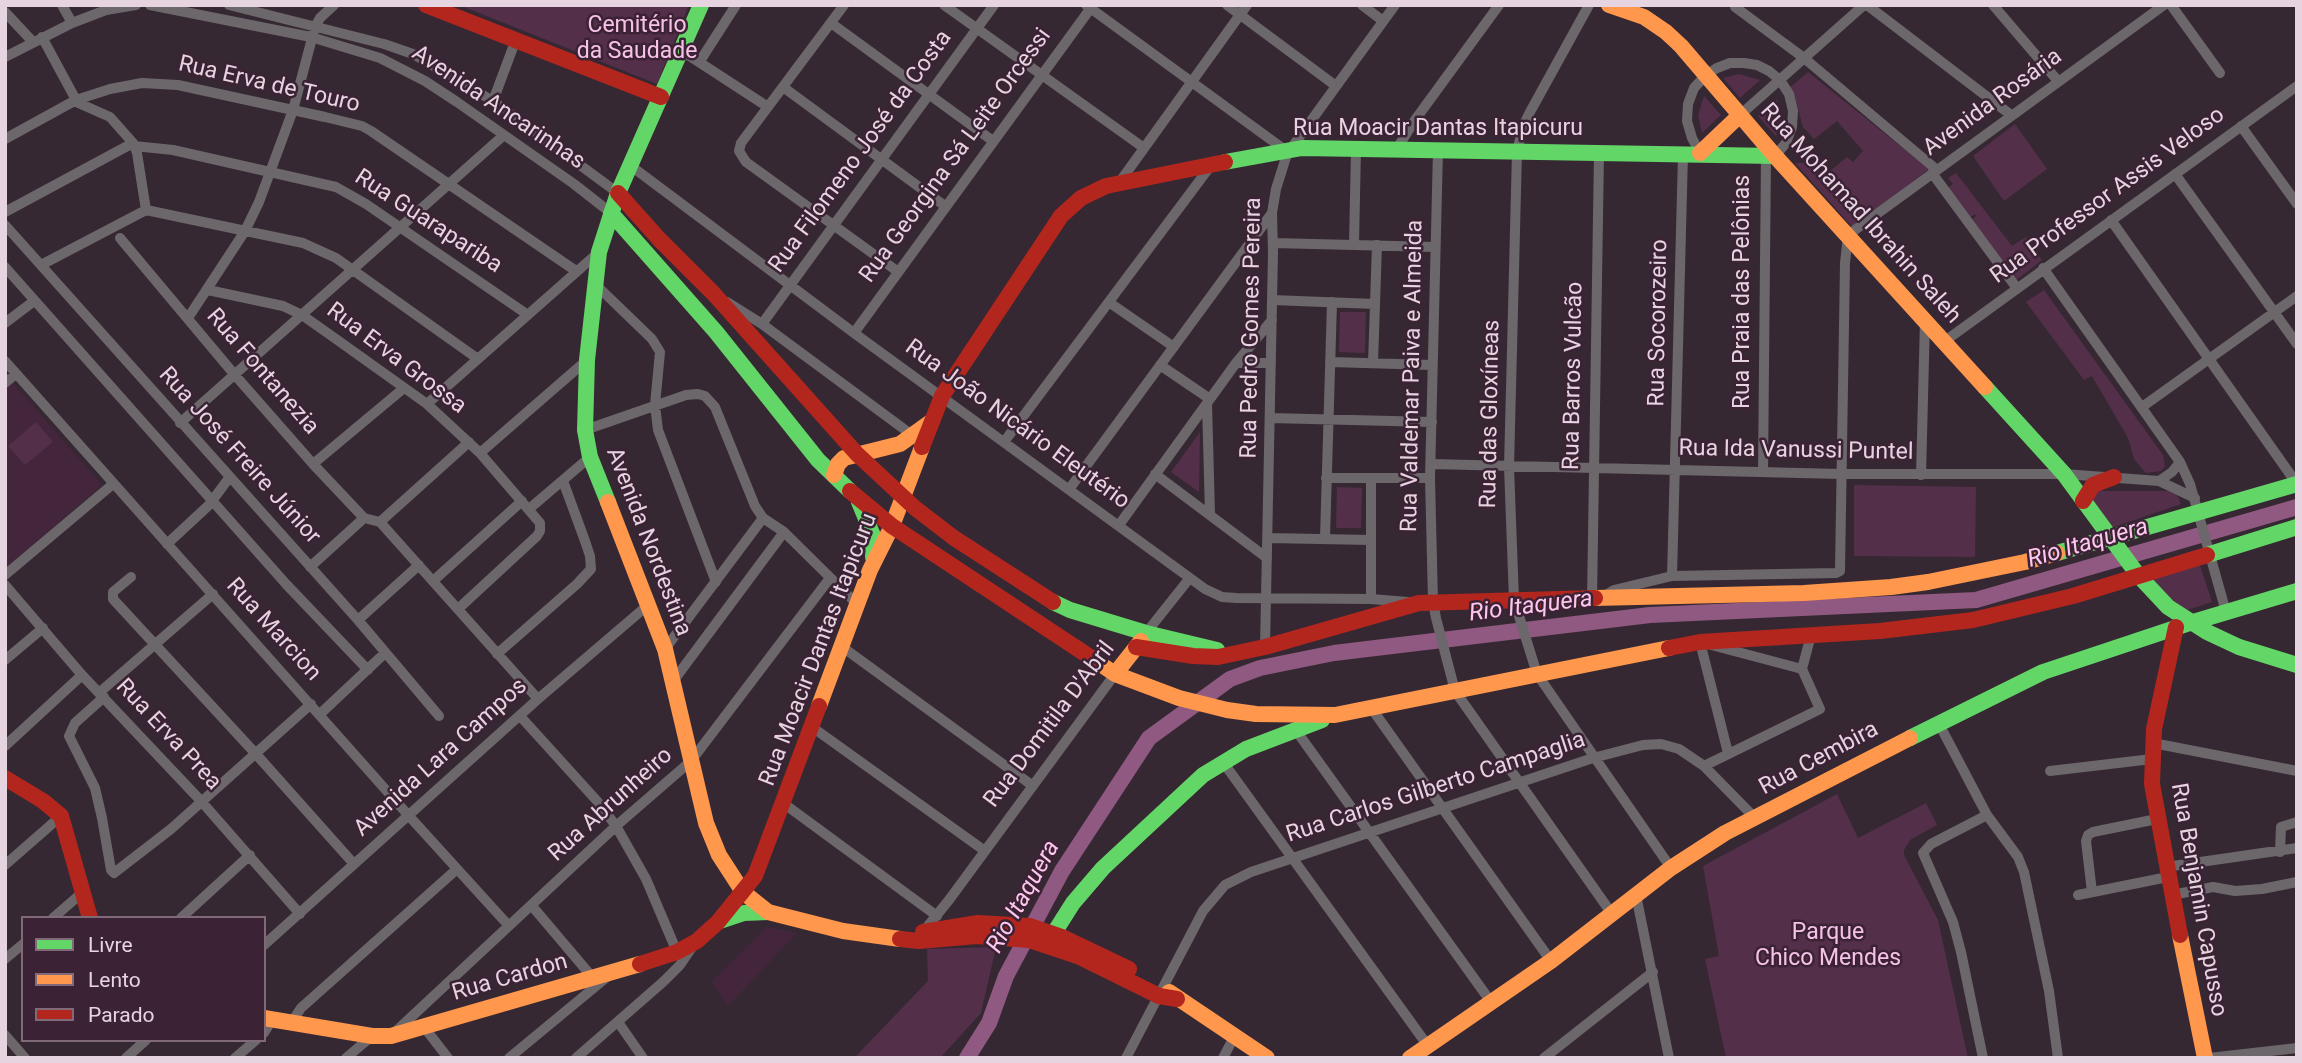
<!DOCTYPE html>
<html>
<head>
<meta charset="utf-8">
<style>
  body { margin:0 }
  #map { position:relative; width:2302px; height:1063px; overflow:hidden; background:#362832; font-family:Roboto,sans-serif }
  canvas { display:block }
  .frame { position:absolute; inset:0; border:7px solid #e6d4e0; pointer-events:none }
  .legend { position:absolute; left:21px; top:916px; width:245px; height:126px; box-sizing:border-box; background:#3c2235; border:2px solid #806979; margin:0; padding:9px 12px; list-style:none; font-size:21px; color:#e6d4e0 }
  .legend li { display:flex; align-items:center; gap:14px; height:35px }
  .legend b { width:35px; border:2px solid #806979 }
</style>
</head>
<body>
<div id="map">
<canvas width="2302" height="1063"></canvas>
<div class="frame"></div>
<ul class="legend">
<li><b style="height:9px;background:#63d668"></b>Livre</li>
<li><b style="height:9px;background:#ff974d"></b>Lento</li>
<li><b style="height:9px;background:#b3261e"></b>Parado</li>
</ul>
</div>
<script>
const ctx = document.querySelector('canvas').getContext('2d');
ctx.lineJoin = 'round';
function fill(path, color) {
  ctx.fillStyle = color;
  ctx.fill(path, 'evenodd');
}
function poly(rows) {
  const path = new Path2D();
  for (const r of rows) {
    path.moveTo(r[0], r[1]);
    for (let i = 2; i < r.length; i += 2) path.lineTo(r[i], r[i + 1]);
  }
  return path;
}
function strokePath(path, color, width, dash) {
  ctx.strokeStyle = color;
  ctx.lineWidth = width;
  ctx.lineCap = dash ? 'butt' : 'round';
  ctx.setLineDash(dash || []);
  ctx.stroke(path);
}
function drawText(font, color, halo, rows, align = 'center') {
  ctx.font = font + ' Roboto,sans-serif';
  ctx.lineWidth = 5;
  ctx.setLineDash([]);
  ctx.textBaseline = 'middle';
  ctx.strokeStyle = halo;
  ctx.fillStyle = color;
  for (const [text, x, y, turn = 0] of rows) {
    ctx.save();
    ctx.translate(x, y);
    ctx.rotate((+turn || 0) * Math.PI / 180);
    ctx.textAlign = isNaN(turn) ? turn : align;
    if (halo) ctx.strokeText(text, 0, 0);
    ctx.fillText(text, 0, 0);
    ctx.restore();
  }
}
fill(poly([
  [13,383,102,485,5,569,5,390],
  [767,927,797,933,728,1006,712,981]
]), '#44263c');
fill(poly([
  [459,5,689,5,657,84],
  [1808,72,1929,169,1853,228,1795,163,1812,163,1824,176,1847,157,1853,162,1863,151,1837,121,1814,139,1803,127,1796,102,1789,88],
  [1739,74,1760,80,1740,98,1723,78],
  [1704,96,1721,115,1702,133,1698,115],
  [1777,99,1781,119,1776,136,1758,116],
  [2015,124,2047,169,2004,201,1973,156],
  [1956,173,2012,246,2026,237,2042,260,2015,281,1969,222,1976,216,1975,214,1963,223,1941,193,1953,184,1948,178],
  [2044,290,2163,455,2165,466,2161,471,2146,473,2134,459,2128,438,2092,376,2084,380,2026,302],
  [1340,312,1366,312,1365,353,1339,352],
  [36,422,53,442,25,465,8,446],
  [1200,432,1199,492,1171,472],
  [1854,485,1976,487,1975,557,1854,556],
  [1337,487,1362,488,1361,528,1336,528],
  [2093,491,2170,491,2177,495,2181,504,2111,528,2089,500],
  [2199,562,2212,602,2184,611,2146,578],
  [1837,794,1858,838,1926,803,1937,825,1910,840,1904,850,1904,855,1938,920,1968,1058,1726,1058,1705,959,1719,956,1703,866],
  [996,947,981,1013,940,1058,854,1058,928,981,927,949]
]), '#532f49');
strokePath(poly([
  [967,1058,989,1023,1006,976,1062,871,1149,738,1230,679,1260,668,1334,653,1650,615,1976,600,2297,507]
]), '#905981', 16);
strokePath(poly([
  [62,5,72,23],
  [150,5,311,37,380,58,425,81,457,102,574,184,611,213],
  [229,5,384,44,413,54,493,101,618,193],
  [844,5,741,143,739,151,746,162,897,271],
  [944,5,1144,148],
  [1086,5,1285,150],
  [1227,5,1336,86],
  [1362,5,1383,21],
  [1589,5,1530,112,1523,126,1517,152,1509,467,1514,600,1537,674,1671,868],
  [1867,5,2011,115],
  [1993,5,2058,81],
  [2171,5,2220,73],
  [1735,7,1804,58,1937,170],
  [5,12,33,42],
  [831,23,993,141],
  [42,37,76,100],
  [682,51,768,107],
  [5,57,72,23,106,10,136,5],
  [700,61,736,5],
  [783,87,945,206],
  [74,101,110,117,133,143,137,153,146,210],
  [493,101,515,42],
  [1740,115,1864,5],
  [2241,126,2297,204],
  [5,139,76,100,110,89,142,83,178,85,325,117,362,126,371,131,576,271],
  [134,146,173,150,336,187,366,204,528,315],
  [1396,150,1415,120,1499,5],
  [1438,150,1430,478,1433,602,1436,618,1455,691,1612,914],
  [1700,153,1692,138,1687,121,1688,104,1694,88,1706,75,1717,68,1730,63,1744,63,1757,65,1769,71,1780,80,1789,94,1793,111,1792,127,1786,143,1775,156],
  [631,166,854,333,1205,589,1222,597,1236,598,1371,599,1408,602],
  [1932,173,2016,287],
  [2175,174,2297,344],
  [1119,183,1247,5],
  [5,212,133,143],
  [2111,220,2297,484],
  [5,225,358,620,439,716],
  [120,238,234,374,313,464,364,518,380,522],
  [1273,243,1435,247],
  [1354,244,1356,149],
  [41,265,146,210,303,243,336,258,478,359],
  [5,267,286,584,368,670],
  [2043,268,2180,462,2190,484,2226,612],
  [594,283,652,339,660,352,655,405,658,430,716,582],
  [208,290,283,306,302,315,336,339,427,404,480,453,540,523,540,531,537,536,458,609],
  [1272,300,1375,304],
  [727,302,762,324,912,435],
  [1110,303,1174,347],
  [188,318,245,231,259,202,293,110,315,27,320,18,334,5],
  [5,323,34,301],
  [762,324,994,5],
  [854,333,1093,5],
  [1945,341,2297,86],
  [5,361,409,816,509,926],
  [1330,362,1432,365],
  [1236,363,1271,363],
  [1373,363,1377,245],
  [1160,365,1210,399],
  [5,383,16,374],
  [1207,403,1210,515],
  [427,404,599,252],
  [2142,407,2297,296],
  [1270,418,1432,422],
  [180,423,504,135],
  [585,430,686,395,698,394,705,396,715,407,755,506,763,518,784,532,857,604],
  [1004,442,1212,164],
  [480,453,587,360],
  [313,464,404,388],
  [1431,464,1841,474,2064,474,2159,481,2195,498],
  [1763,472,1766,155],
  [1155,474,1267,558],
  [1921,475,1925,320],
  [1326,478,1430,478],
  [1371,478,1371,599],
  [2159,481,2172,472,2180,462],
  [1070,488,1272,213],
  [529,509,590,457],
  [380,522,538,699],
  [380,522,469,442],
  [1119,525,1236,363,1272,320],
  [1268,538,1371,540],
  [1325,538,1332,302],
  [167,544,209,505,229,478],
  [310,567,364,518],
  [5,575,113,484],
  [1672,576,1683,154],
  [131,577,113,592,113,599,255,753,354,864],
  [433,581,522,501],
  [5,585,82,675,201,801,300,914],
  [1603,597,1614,590,1672,576,1836,573,1840,571,1845,263,1848,235,2164,5],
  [1592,599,1599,153],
  [358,620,419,565],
  [1146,633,1189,579],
  [841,646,1033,786],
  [1265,647,1273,252,1272,213,1276,189,1287,154,1395,5],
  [665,649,763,518],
  [497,654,577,584,591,569,590,556,585,541,563,481],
  [5,660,43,628],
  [674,680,784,532],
  [100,692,213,594],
  [104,697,75,723,69,736,95,788,102,818,111,870,114,873,171,829,311,704],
  [1372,709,1551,961],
  [320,714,385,653],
  [520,716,598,802,616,826,646,879,677,952],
  [1938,722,1987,815,2018,857,2024,872,2049,991,2058,1058],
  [812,727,985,851],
  [1295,729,1491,1002],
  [2153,743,2297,771],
  [5,746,82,675],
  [1728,753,1700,642,1802,669],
  [1223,762,1428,1046],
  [1704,766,1820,709,1802,669,1811,635],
  [2050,771,2152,759],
  [783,803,937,916],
  [2280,852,2281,827,2297,822],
  [5,865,61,816],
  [2166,867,2297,848],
  [2092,892,2086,841,2088,835,2093,832,2157,819],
  [1636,895,1669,1058],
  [2078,895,2168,877],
  [2172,895,2213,887,2235,891,2262,889,2297,882],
  [532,906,593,978],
  [53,918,83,892],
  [181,918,250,855],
  [923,932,949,900,1115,674],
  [264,945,538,699,648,605],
  [5,959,23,944],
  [618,1022,643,1058],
  [291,1023,301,1008,457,869],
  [424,1027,448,1058],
  [264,1033,272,1020],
  [393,1034,616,826,691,761,830,578],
  [5,1035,25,1058],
  [126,1058,146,1040],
  [235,1058,256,1040],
  [346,1058,372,1036],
  [509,1058,607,977],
  [576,1058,663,982,680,965,695,943],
  [1126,1058,1203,911,1225,885,1251,872,1593,758,1643,745,1661,744,1679,749,1704,766,1755,818],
  [1223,1058,1234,1037],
  [1544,1058,1653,972],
  [1983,1058,1961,952,1953,922,1923,853,1931,844,1987,815],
  [2209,1058,2297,1048]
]), '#6c676b', 10);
strokePath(poly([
  [1225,162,1302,148,1775,156],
  [611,213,716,332,818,460,850,491],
  [1985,387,2064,474,2138,575,2168,607,2207,632,2239,647,2297,665],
  [608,502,590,457,585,430,587,360,599,252,618,193,701,5],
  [859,502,874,538,873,557],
  [2057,553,2297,484],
  [2207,555,2297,527],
  [1053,602,1070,610,1146,633,1217,650],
  [1910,738,2043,672,2190,623,2297,591],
  [720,921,744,913,768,912],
  [1047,939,1054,933,1073,903,1103,868,1203,775,1246,749,1322,720]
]), '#63d668', 16);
strokePath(poly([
  [1609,5,1644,17,1666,32,1681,46,1775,156,1985,387],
  [1700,153,1740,115],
  [834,475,838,464,844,458,900,444,932,421],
  [608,502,665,649,706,823,719,855,743,892,768,912,843,931,900,939],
  [1595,598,1804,593,1891,587,1928,582,2025,562,2057,553],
  [1096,661,1115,674,1179,698,1227,710,1256,714,1335,715,1669,648],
  [1115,674,1141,641],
  [819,706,870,570,892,526,922,447],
  [2180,935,2205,1058],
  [1169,992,1267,1058],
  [264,1018,372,1036,391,1036,640,964],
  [1410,1058,1551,961,1671,868,1725,833,1910,738]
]), '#ff974d', 16);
strokePath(poly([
  [426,5,661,97],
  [618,193,659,239,713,293,857,454,915,508,954,538,1053,602],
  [922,447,942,396,1061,216,1081,198,1106,186,1225,162],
  [850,491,892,526,1096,661],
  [2083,501,2093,485,2114,477],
  [2176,627,2154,729,2152,784,2180,935],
  [1136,647,1193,656,1218,657,1265,647,1419,603,1595,598],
  [1669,648,1700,642,1880,631,1973,620,2073,596,2207,555],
  [5,778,43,801,61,816,90,918],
  [923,932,978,923,1030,926,1062,937,1129,969],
  [900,939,919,941,977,936,1029,940,1080,957,1159,996,1177,999],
  [640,964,677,952,697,941,718,922,755,876,819,706]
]), '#b3261e', 16);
drawText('23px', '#f6c2e7', '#3c2235', [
  ["Cemitério",637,26],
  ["da Saudade",637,52],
  ["Parque",1828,933],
  ["Chico Mendes",1828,959]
]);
drawText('23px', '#e6d4e0', '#3c2235', [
  ["Rua Erva de Touro",269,85,13],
  ["Avenida Rosária",1993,103,-36],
  ["Avenida Ancarinhas",498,108,34],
  ["Rua Moacir Dantas Itapicuru",1438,129],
  ["Rua Filomeno José da Costa",861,152,-54],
  ["Rua Georgina Sá Leite Orcessi",956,156,-54],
  ["Rua Professor Assis Veloso",2108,196,-36],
  ["Rua Mohamad Ibrahin Saleh",1860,214,48],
  ["Rua Guarapariba",428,222,33],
  ["Rua Praia das Pelônias",1743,292,-90],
  ["Rua Socorozeiro",1659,323,-89],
  ["Rua Pedro Gomes Pereira",1252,328,-89],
  ["Rua Erva Grossa",396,359,37],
  ["Rua Fontanezia",262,372,49],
  ["Rua Valdemar Paiva e Almeida",1413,376,-89],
  ["Rua Barros Vulcão",1574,376,-89],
  ["Rua das Gloxíneas",1491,414,-89],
  ["Rua João Nicário Eleutério",1017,425,36],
  ["Rua Ida Vanussi Puntel",1796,451,1],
  ["Rua José Freire Júnior",239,456,48],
  ["Avenida Nordestina",648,542,69],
  ["Rua Marcion",273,630,48],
  ["Rua Moacir Dantas Itapicuru",819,650,-69],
  ["Rua Domitila D'Abril",1050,725,-53],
  ["Rua Erva Prea",168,735,47],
  ["Avenida Lara Campos",441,758,-42],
  ["Rua Cembira",1819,759,-28],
  ["Rua Carlos Gilberto Campaglia",1436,788,-18],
  ["Rua Abrunheiro",611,805,-42],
  ["Rua Benjamin Capusso",2198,900,80],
  ["Rua Cardon",510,978,-16]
]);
drawText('italic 24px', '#fdc8ed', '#3c2235', [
  ["Rio Itaquera",2088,544,-16],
  ["Rio Itaquera",1531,607,-7],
  ["Rio Itaquera",1024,897,-61]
]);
</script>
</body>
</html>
